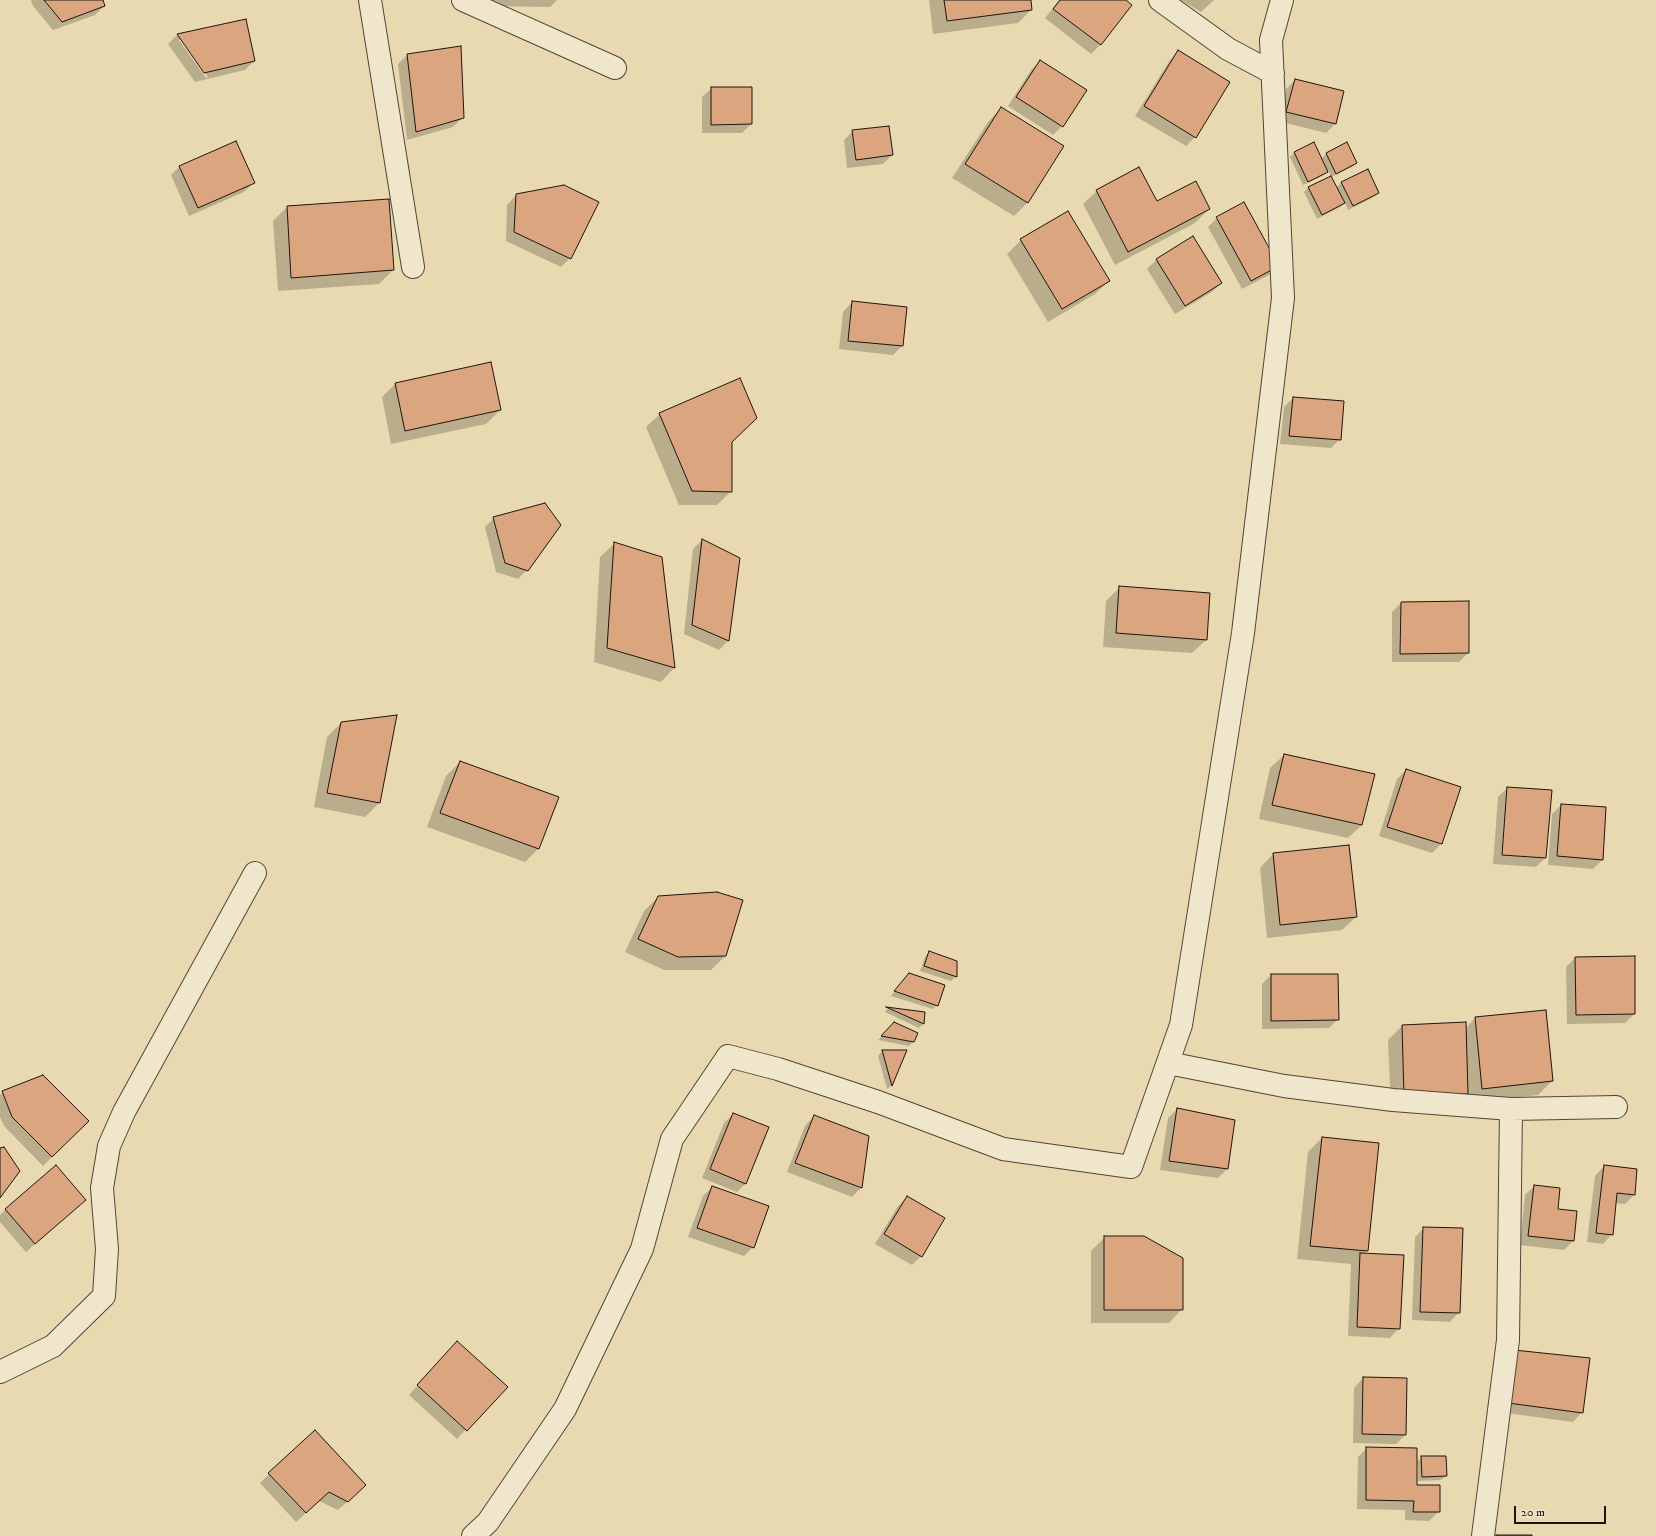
<!DOCTYPE html>
<html>
<head>
<meta charset="utf-8">
<style>
  body { margin:0 }
  #map { position:relative; width:1656px; height:1536px; overflow:hidden; background:#e8d9b0; font-family:"IM FELL DW Pica",serif }
  canvas { display:block }
  .scale { position:absolute; left:1514px; top:1506px; width:92px; height:18px; box-sizing:border-box; border:2px solid #20140f; border-top:0; padding-left:5px; font-size:12px; line-height:14px; white-space:nowrap; color:#20140f; -webkit-text-stroke:3px #f0e6cc; paint-order:stroke }
</style>
</head>
<body>
<div id="map">
<canvas width="1656" height="1536"></canvas>
<div class="scale">20 m</div>
</div>
<script>
const ctx = document.querySelector('canvas').getContext('2d');
ctx.lineJoin = 'round';
function fill(path, color) {
  ctx.fillStyle = color;
  ctx.fill(path, 'evenodd');
}
function poly(rows) {
  const path = new Path2D();
  for (const r of rows) {
    path.moveTo(r[0], r[1]);
    for (let i = 2; i < r.length; i += 2) path.lineTo(r[i], r[i + 1]);
  }
  return path;
}
function strokePath(path, color, width, dash) {
  ctx.strokeStyle = color;
  ctx.lineWidth = width;
  ctx.lineCap = dash ? 'butt' : 'round';
  ctx.setLineDash(dash || []);
  ctx.stroke(path);
}
fill(poly([
  [31,0,102,0,104,6,95,15,53,30,33,6],
  [490,0,557,0,550,7,488,6],
  [929,0,1030,0,1031,10,1018,23,933,34],
  [1059,0,1124,0,1131,5,1100,45,1091,54,1045,18],
  [1181,0,1214,0,1201,12],
  [245,20,254,61,245,70,195,82,168,44,177,35],
  [179,40,182,40,208,77,206,78],
  [1179,51,1195,137,1186,146,1135,116,1170,60],
  [407,55,463,117,453,127,407,140,398,64],
  [1040,61,1062,126,1053,135,1008,106,1031,70],
  [1295,80,1343,92,1335,124,1326,133,1278,121,1286,89],
  [712,88,751,124,742,133,702,133,702,97],
  [1001,108,1063,146,1027,203,1014,216,952,178,988,122],
  [853,131,892,155,883,164,847,168,844,140],
  [1313,143,1321,159,1326,154,1346,144,1356,163,1352,167,1331,177,1336,188,1341,183,1378,193,1374,197,1348,210,1345,203,1340,207,1317,219,1304,192,1308,188,1331,177,1328,170,1322,176,1303,185,1290,157,1294,153],
  [180,166,253,183,244,192,189,216,171,175],
  [1097,191,1157,203,1209,209,1195,223,1115,265,1083,204],
  [516,195,570,258,561,267,506,241,507,205],
  [287,207,393,270,379,284,278,291,273,221],
  [1217,218,1278,266,1269,275,1242,289,1208,227],
  [1193,238,1221,283,1212,292,1175,314,1147,269,1156,260],
  [1021,240,1109,281,1095,294,1048,322,1007,254],
  [852,302,902,346,893,355,839,349,843,312],
  [395,384,500,410,486,424,391,444,382,397],
  [1293,398,1343,402,1340,439,1331,448,1280,444,1284,407],
  [660,414,731,442,731,491,717,505,679,505,646,427],
  [494,518,527,570,518,579,496,572,485,527],
  [702,540,739,558,728,641,719,650,684,634,693,549],
  [614,544,661,558,674,668,661,682,594,662,600,557],
  [1120,587,1206,640,1192,653,1103,647,1106,601],
  [1401,603,1468,653,1459,662,1392,662,1392,612],
  [396,716,379,803,365,817,314,807,327,737,341,723],
  [1284,755,1362,825,1348,838,1259,819,1270,768],
  [460,762,539,848,525,862,427,827,446,776],
  [1406,770,1441,844,1432,853,1379,836,1397,779],
  [1507,788,1545,858,1536,867,1493,864,1498,797],
  [1561,805,1602,860,1593,869,1548,865,1552,814],
  [1273,854,1356,917,1342,930,1267,938,1260,868],
  [658,897,725,956,711,970,664,970,625,952,644,911],
  [929,952,956,976,951,981,920,971,925,957],
  [1575,958,1634,1014,1625,1023,1567,1024,1566,967],
  [1271,975,1337,975,1338,1019,1329,1028,1262,1029,1262,984],
  [904,979,937,1005,933,1009,891,996],
  [888,1008,924,1013,923,1024,919,1028,885,1012],
  [1475,1018,1552,1081,1538,1095,1469,1102,1468,1093,1453,1107,1391,1110,1388,1040,1402,1026,1465,1029],
  [895,1024,913,1042,909,1046,878,1040],
  [882,1051,905,1051,891,1086,887,1089,878,1056],
  [3,1092,88,1121,43,1166,4,1126,0,1117,0,1095],
  [1177,1109,1227,1169,1218,1178,1160,1170,1168,1118],
  [733,1114,746,1183,737,1192,702,1178,724,1123],
  [814,1116,861,1188,852,1197,787,1172,805,1126],
  [1322,1138,1378,1144,1367,1251,1363,1254,1399,1328,1390,1338,1348,1336,1351,1264,1297,1259,1308,1152],
  [1604,1166,1634,1195,1625,1204,1615,1203,1612,1234,1603,1244,1587,1242,1595,1176],
  [1534,1186,1557,1210,1573,1241,1564,1250,1520,1245,1525,1195],
  [712,1187,753,1247,744,1256,688,1237,703,1196],
  [908,1197,921,1256,912,1265,875,1244,898,1206],
  [85,1200,26,1252,0,1222,0,1215,6,1209],
  [1424,1228,1459,1312,1450,1322,1412,1320,1415,1237],
  [1105,1237,1182,1309,1169,1323,1091,1323,1091,1251],
  [448,1351,506,1387,457,1439,409,1395],
  [1506,1360,1582,1412,1573,1422,1499,1412],
  [1363,1378,1405,1435,1396,1444,1353,1443,1354,1388],
  [1367,1448,1416,1463,1422,1457,1446,1476,1441,1480,1418,1481,1418,1464,1416,1464,1416,1486,1439,1511,1429,1521,1405,1520,1405,1510,1357,1509,1358,1457],
  [269,1474,356,1494,338,1510,319,1501,296,1522,260,1483]
]), '#0003');
const building = poly([
  [44,0,103,0,105,6,62,22,44,0],
  [944,0,1031,0,1032,10,947,21,944,0],
  [1060,0,1126,0,1132,5,1101,45,1053,9,1060,0],
  [246,19,255,61,204,73,177,34,246,19],
  [461,46,464,118,416,132,407,54,461,46],
  [1178,50,1230,82,1196,138,1144,106,1178,50],
  [1040,60,1087,90,1063,127,1016,97,1040,60],
  [1295,79,1344,91,1336,124,1286,112,1295,79],
  [711,87,752,87,752,124,711,125,711,87],
  [1001,107,1064,146,1028,203,965,164,1001,107],
  [889,126,893,155,856,160,852,130,889,126],
  [236,141,255,183,198,208,179,166,236,141],
  [1314,142,1328,172,1308,182,1294,152,1314,142],
  [1347,142,1357,163,1336,174,1326,153,1347,142],
  [1139,167,1157,201,1196,181,1210,209,1128,252,1096,190,1139,167],
  [1368,169,1379,193,1353,206,1341,182,1368,169],
  [1331,176,1345,203,1322,215,1308,187,1331,176],
  [564,185,599,202,571,259,514,232,516,194,564,185],
  [389,199,394,270,291,278,287,206,389,199],
  [1244,202,1279,266,1251,281,1216,217,1244,202],
  [1068,211,1110,281,1062,309,1020,239,1068,211],
  [1193,236,1222,283,1185,306,1156,259,1193,236],
  [852,301,907,307,903,346,848,341,852,301],
  [491,362,501,410,405,431,395,383,491,362],
  [740,378,757,418,732,442,732,492,692,491,659,413,740,378],
  [1293,397,1344,401,1341,440,1289,436,1293,397],
  [545,503,561,525,528,571,505,563,493,517,545,503],
  [702,539,740,558,729,641,692,625,702,539],
  [614,542,662,557,675,668,607,648,614,542],
  [1119,586,1210,593,1207,640,1116,633,1119,586],
  [1469,601,1469,653,1400,654,1401,602,1469,601],
  [397,715,380,803,327,793,341,722,397,715],
  [1284,754,1375,774,1362,825,1272,805,1284,754],
  [460,761,559,797,539,849,440,813,460,761],
  [1406,769,1461,787,1442,844,1387,827,1406,769],
  [1507,787,1552,790,1546,858,1502,855,1507,787],
  [1561,804,1606,807,1603,860,1557,856,1561,804],
  [1349,845,1357,917,1280,925,1273,853,1349,845],
  [717,892,743,900,726,956,678,957,638,939,658,896,717,892],
  [929,951,957,961,957,977,924,966,929,951],
  [1635,956,1635,1014,1576,1015,1575,957,1635,956],
  [909,973,945,985,938,1006,894,991,909,973],
  [1271,974,1338,974,1339,1020,1271,1021,1271,974],
  [886,1007,925,1012,924,1024,886,1007],
  [1546,1010,1553,1081,1482,1089,1475,1017,1546,1010],
  [894,1022,918,1033,914,1042,881,1036,894,1022],
  [1466,1022,1468,1094,1404,1096,1402,1025,1466,1022],
  [882,1050,907,1050,892,1086,882,1050],
  [43,1075,89,1121,52,1157,12,1117,2,1091,43,1075],
  [1177,1108,1235,1120,1228,1169,1169,1161,1177,1108],
  [733,1113,769,1127,746,1184,710,1169,733,1113],
  [814,1115,869,1136,862,1188,795,1163,814,1115],
  [1322,1137,1379,1143,1368,1251,1310,1246,1322,1137],
  [4,1147,20,1171,0,1198,0,1148,4,1147],
  [56,1165,86,1200,35,1244,5,1209,56,1165],
  [1604,1165,1637,1169,1635,1195,1617,1193,1613,1235,1596,1233,1604,1165],
  [1534,1185,1560,1188,1558,1209,1577,1211,1574,1241,1528,1236,1534,1185],
  [712,1186,769,1206,754,1248,697,1228,712,1186],
  [907,1196,945,1218,922,1257,884,1234,907,1196],
  [1423,1227,1463,1228,1460,1313,1420,1312,1423,1227],
  [1104,1236,1144,1236,1183,1258,1183,1310,1104,1310,1104,1236],
  [1360,1253,1404,1255,1400,1329,1357,1327,1360,1253],
  [457,1341,508,1387,467,1431,417,1385,457,1341],
  [1514,1350,1590,1358,1583,1413,1508,1403,1514,1350],
  [1363,1377,1407,1378,1406,1435,1362,1434,1363,1377],
  [315,1430,366,1485,348,1502,329,1492,306,1513,268,1473,315,1430],
  [1366,1447,1417,1448,1417,1485,1440,1485,1440,1512,1413,1512,1414,1501,1366,1500,1366,1447],
  [1421,1456,1446,1456,1447,1476,1422,1477,1421,1456],
  [1496,1535,1532,1535,1532,1536,1496,1536,1496,1535]
]);
fill(building, '#dba580');
strokePath(building, '#20140f', 1);
const minor = poly([
  [370,0,413,267],
  [463,0,615,68],
  [1160,0,1228,49,1273,73],
  [1168,1063,1284,1086,1393,1100,1511,1109,1616,1107],
  [0,1372,53,1346,104,1296,107,1249,102,1188,109,1146,124,1112,255,873],
  [473,1536,488,1522,565,1409,642,1249,672,1139,728,1056,778,1069,878,1102,1003,1149,1131,1167,1181,1025,1243,633,1283,298,1271,40,1282,0],
  [1483,1536,1508,1340,1511,1109]
]);
strokePath(minor, '#524537', 24);
strokePath(minor, '#f0e6cc', 22);
</script>
</body>
</html>
